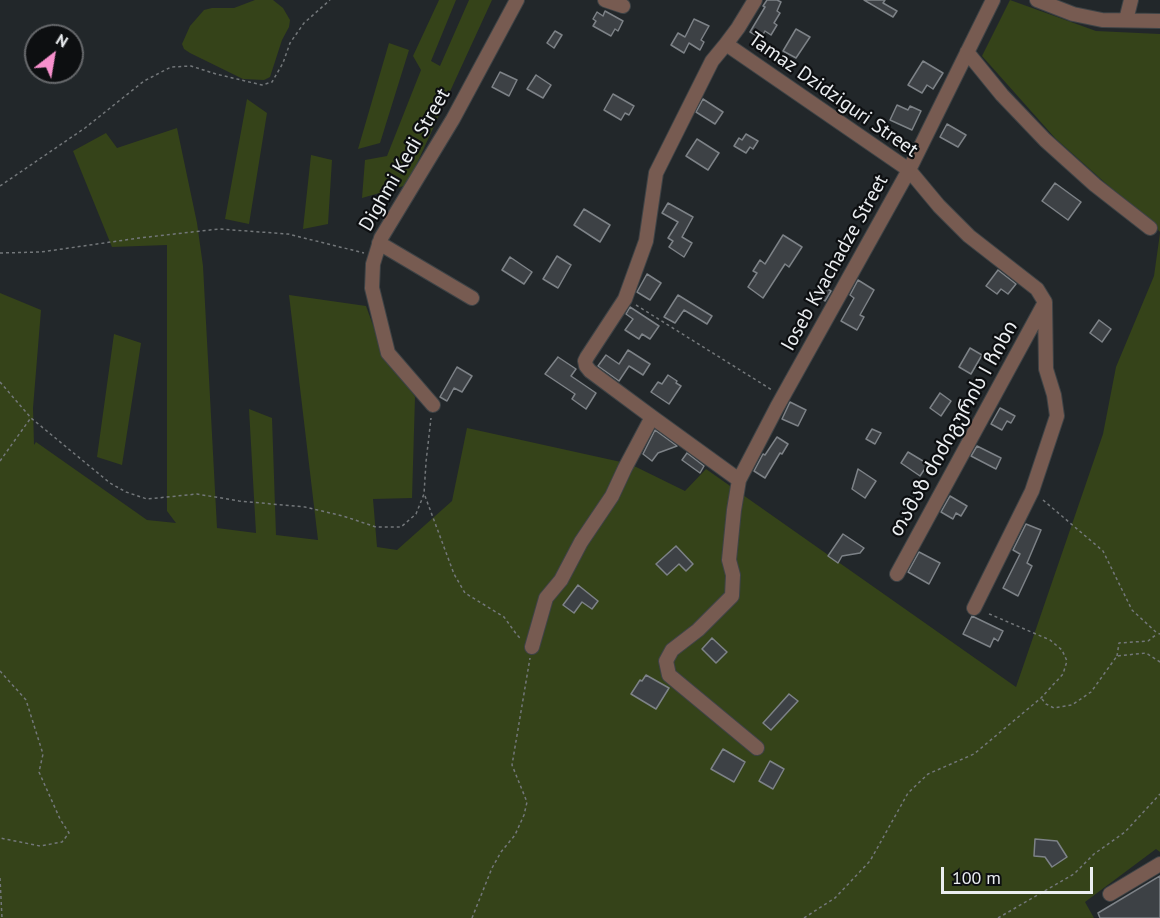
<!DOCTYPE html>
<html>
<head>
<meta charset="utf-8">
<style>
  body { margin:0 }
  #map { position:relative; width:1160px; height:918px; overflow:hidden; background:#22272a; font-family:"PT Sans",sans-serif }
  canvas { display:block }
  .north { position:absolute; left:24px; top:24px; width:60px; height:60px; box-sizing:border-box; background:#0d0f11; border:2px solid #66686b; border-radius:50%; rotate:31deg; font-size:16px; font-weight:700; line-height:24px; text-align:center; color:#ebeef1 }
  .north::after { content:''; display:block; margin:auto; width:21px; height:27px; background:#f790cd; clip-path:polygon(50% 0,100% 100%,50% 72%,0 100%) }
  .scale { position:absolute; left:941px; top:867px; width:152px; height:27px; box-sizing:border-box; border:3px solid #ebeef1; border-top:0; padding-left:8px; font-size:18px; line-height:21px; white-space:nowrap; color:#ebeef1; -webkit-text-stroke:4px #0d0f11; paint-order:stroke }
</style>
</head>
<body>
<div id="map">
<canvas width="1160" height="918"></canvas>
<div class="north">N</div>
<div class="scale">100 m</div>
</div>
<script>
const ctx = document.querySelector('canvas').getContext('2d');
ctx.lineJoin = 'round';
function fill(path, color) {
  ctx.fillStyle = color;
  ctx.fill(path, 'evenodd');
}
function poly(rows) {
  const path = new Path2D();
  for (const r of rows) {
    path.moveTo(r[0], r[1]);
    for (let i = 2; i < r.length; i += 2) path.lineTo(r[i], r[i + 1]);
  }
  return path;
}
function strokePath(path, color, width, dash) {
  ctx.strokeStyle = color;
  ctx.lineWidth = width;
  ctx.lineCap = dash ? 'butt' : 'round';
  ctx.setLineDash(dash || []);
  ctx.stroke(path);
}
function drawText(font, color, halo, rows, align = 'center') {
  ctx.font = font + ' "PT Sans","Noto Sans Georgian",sans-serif';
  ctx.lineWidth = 4.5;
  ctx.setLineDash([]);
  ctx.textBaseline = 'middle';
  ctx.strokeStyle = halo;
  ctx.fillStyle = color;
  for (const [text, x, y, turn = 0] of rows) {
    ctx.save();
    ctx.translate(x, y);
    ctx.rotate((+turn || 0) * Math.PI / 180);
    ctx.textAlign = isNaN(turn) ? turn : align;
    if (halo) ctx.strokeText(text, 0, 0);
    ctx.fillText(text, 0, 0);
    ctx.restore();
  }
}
fill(poly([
  [255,0,273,0,283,8,290,20,289,27,282,40,270,77,264,80,243,79,190,53,184,49,182,44,190,26,204,10,212,8,234,8],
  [439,0,456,0,431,61,440,66,469,0,492,0,407,185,362,198,365,160,387,156,421,70,413,56],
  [1010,0,1096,31,1160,34,1160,232,1140,211,1111,188,1055,138,982,56],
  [389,43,409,50,380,143,358,149],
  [247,99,267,113,249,224,225,219],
  [177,128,197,223,203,266,217,528,256,533,249,409,272,418,276,535,318,540,289,295,366,306,377,336,415,397,412,498,373,499,377,547,397,550,452,501,467,428,630,464,685,491,706,469,1016,687,1103,434,1116,367,1154,276,1160,233,1160,852,1156,849,1085,902,1094,918,0,918,0,293,41,310,33,408,34,445,36,442,147,520,176,523,167,511,167,245,112,247,73,151,106,133,117,148],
  [311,155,332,160,328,224,303,229],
  [114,334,141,343,122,465,97,457]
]), '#354319');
const building = poly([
  [767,0,777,0,781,2,777,11,780,13,774,23,777,25,771,35,765,31,761,38,750,32,765,7,763,6,767,0],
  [864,0,885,0,883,3,897,11,893,17,864,0],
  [605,11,623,21,618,31,615,29,611,36,593,26,596,21,593,19,597,12,603,16,605,11],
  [694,19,709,26,701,40,704,42,700,50,689,43,684,53,671,45,678,33,685,37,694,19],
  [796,29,810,37,796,58,783,51,796,29],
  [555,31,562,35,554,48,547,43,555,31],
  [923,61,943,73,933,89,927,85,922,93,908,85,923,61],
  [500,72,517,80,509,96,492,87,500,72],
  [536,75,551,85,543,98,527,89,536,75],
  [613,94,634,106,629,115,625,113,621,120,604,110,613,94],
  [703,99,723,112,715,124,696,112,703,99],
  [897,105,908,110,910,106,921,111,912,130,890,120,897,105],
  [947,124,966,135,958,147,940,137,947,124],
  [746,134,758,141,753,149,750,147,746,153,734,146,739,138,742,140,746,134],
  [697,139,719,153,708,170,686,156,697,139],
  [1055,183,1081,202,1068,220,1042,201,1055,183],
  [668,203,693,217,682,237,692,243,684,257,669,247,673,241,668,238,678,222,662,213,668,203],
  [584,209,610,225,600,242,574,225,584,209],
  [783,235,802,247,789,267,785,264,763,298,748,287,757,273,753,271,760,260,765,264,783,235],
  [557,256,571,265,558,288,543,279,557,256],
  [510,257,532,272,524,284,502,270,510,257],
  [998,270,1016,284,1008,294,1001,289,997,294,986,286,998,270],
  [647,274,661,283,650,300,637,292,647,274],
  [858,280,874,290,860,315,864,317,857,330,841,321,854,298,850,295,858,280],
  [822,286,831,291,825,301,816,295,822,286],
  [678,295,712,316,707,324,684,310,675,323,664,317,678,295],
  [630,307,659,326,650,339,642,334,639,339,625,330,633,319,626,314,630,307],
  [1099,320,1111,329,1102,342,1090,333,1099,320],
  [970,348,982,355,971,374,959,367,970,348],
  [628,350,650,364,643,375,629,366,619,381,598,366,606,355,619,364,628,350],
  [558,357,576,369,571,376,596,393,586,409,572,399,575,394,545,374,558,357],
  [457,367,472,376,462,392,454,388,447,401,440,397,457,367],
  [668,375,677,381,676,383,681,386,669,404,651,392,658,382,662,384,668,375],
  [940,393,951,401,941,416,930,408,940,393],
  [790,402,806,410,798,426,782,419,790,402],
  [1000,408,1015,416,1011,423,1007,421,1002,430,991,424,1000,408],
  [872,429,881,433,875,444,866,439,872,429],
  [655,430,677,446,658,453,652,461,643,454,655,430],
  [777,437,788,444,782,454,780,453,765,478,754,471,763,454,765,455,777,437],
  [977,446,1001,458,996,469,971,456,977,446],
  [908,452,928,464,920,476,901,463,908,452],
  [687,453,704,466,700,473,682,460,687,453],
  [858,469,876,481,865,498,852,489,858,469],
  [950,496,967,506,961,516,956,513,953,519,941,512,950,496],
  [1026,524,1041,530,1027,563,1032,566,1018,596,1003,588,1020,554,1013,550,1026,524],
  [843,534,864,548,860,553,842,556,838,563,828,556,843,534],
  [676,546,693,564,686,571,679,564,667,575,656,564,676,546],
  [919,552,940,563,929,584,908,572,919,552],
  [578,585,598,601,592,609,582,602,574,613,563,605,578,585],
  [972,616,1003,631,998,641,994,638,990,647,963,634,972,616],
  [712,638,727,652,716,663,702,649,712,638],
  [646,675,669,688,656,709,631,694,640,680,642,681,646,675],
  [789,694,798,701,771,730,763,723,789,694],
  [723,749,745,762,734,782,711,769,723,749],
  [770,761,784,769,773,789,759,781,770,761],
  [1035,839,1057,841,1067,857,1052,867,1045,857,1034,856,1035,839],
  [1160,876,1160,918,1100,918,1098,913,1113,904,1160,876]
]);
fill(building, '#3d4145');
strokePath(building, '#7d8287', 1.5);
const minor = poly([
  [605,0,623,6],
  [1037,0,1073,14,1102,20,1160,21],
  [1126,20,1131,0],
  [726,44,909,170,939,206,969,236,1037,289,1045,302,1046,369,1054,395,1057,416,1032,491,974,608],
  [967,52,1002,95,1045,140,1095,185,1150,228],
  [379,243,472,298],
  [433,405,388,353,372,288,373,264,381,238,453,119,517,0],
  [739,480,652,417,590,371,586,366,585,361,587,357,625,299,646,241,656,173,712,61,726,44,738,28,755,0],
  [897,574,1044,304],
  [532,647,546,598,561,580,581,542,612,496,625,468,652,417],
  [757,748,669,675,666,661,672,650,698,630,732,596,733,575,729,560,734,510,739,480,777,407,909,170,993,0],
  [1110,894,1160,864]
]);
strokePath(minor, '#3e4346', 16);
strokePath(poly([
  [0,186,85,128,144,81,171,67,191,66,216,74,262,85,272,82,283,63,290,43,304,23,330,0],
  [0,253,41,252,139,238,219,229,288,234,364,253],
  [636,305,772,390],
  [0,382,31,418,110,483,126,492,147,499,197,494,239,501,305,507,343,516,376,527,401,527,416,514,424,494,426,462,431,418],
  [0,461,30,419],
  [425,496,454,574,465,593,504,617,517,635,520,638],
  [1043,500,1103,551,1132,610,1157,633,1160,634],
  [1117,656,1119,643,1148,641,1157,634],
  [0,671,26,700,43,754,39,772,60,819,69,833,62,842,40,846,0,838],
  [1042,699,1046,704,1054,708,1072,705,1091,692,1117,656,1146,653,1160,662],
  [0,878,2,918],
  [472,918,492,868,501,852,515,835,524,815,527,802,512,765,530,658],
  [804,918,835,898,870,861,908,793,928,774,974,754,1041,698,1063,674,1067,661,1062,650,1050,640,987,613],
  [998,918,1074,874,1094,854,1125,832,1160,794]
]), '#73777a', 1.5, [3, 3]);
strokePath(minor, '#775b51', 14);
drawText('20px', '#ebeef1', '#0d0f11', [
  ["Tamaz Dzidziguri Street",833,95,35],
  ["Dighmi Kedi Street",405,160,-60],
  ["Ioseb Kvachadze Street",835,263,-61],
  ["თამაზ ძიძიგურის I ჩიხი",954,429,-61]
]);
</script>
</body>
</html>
